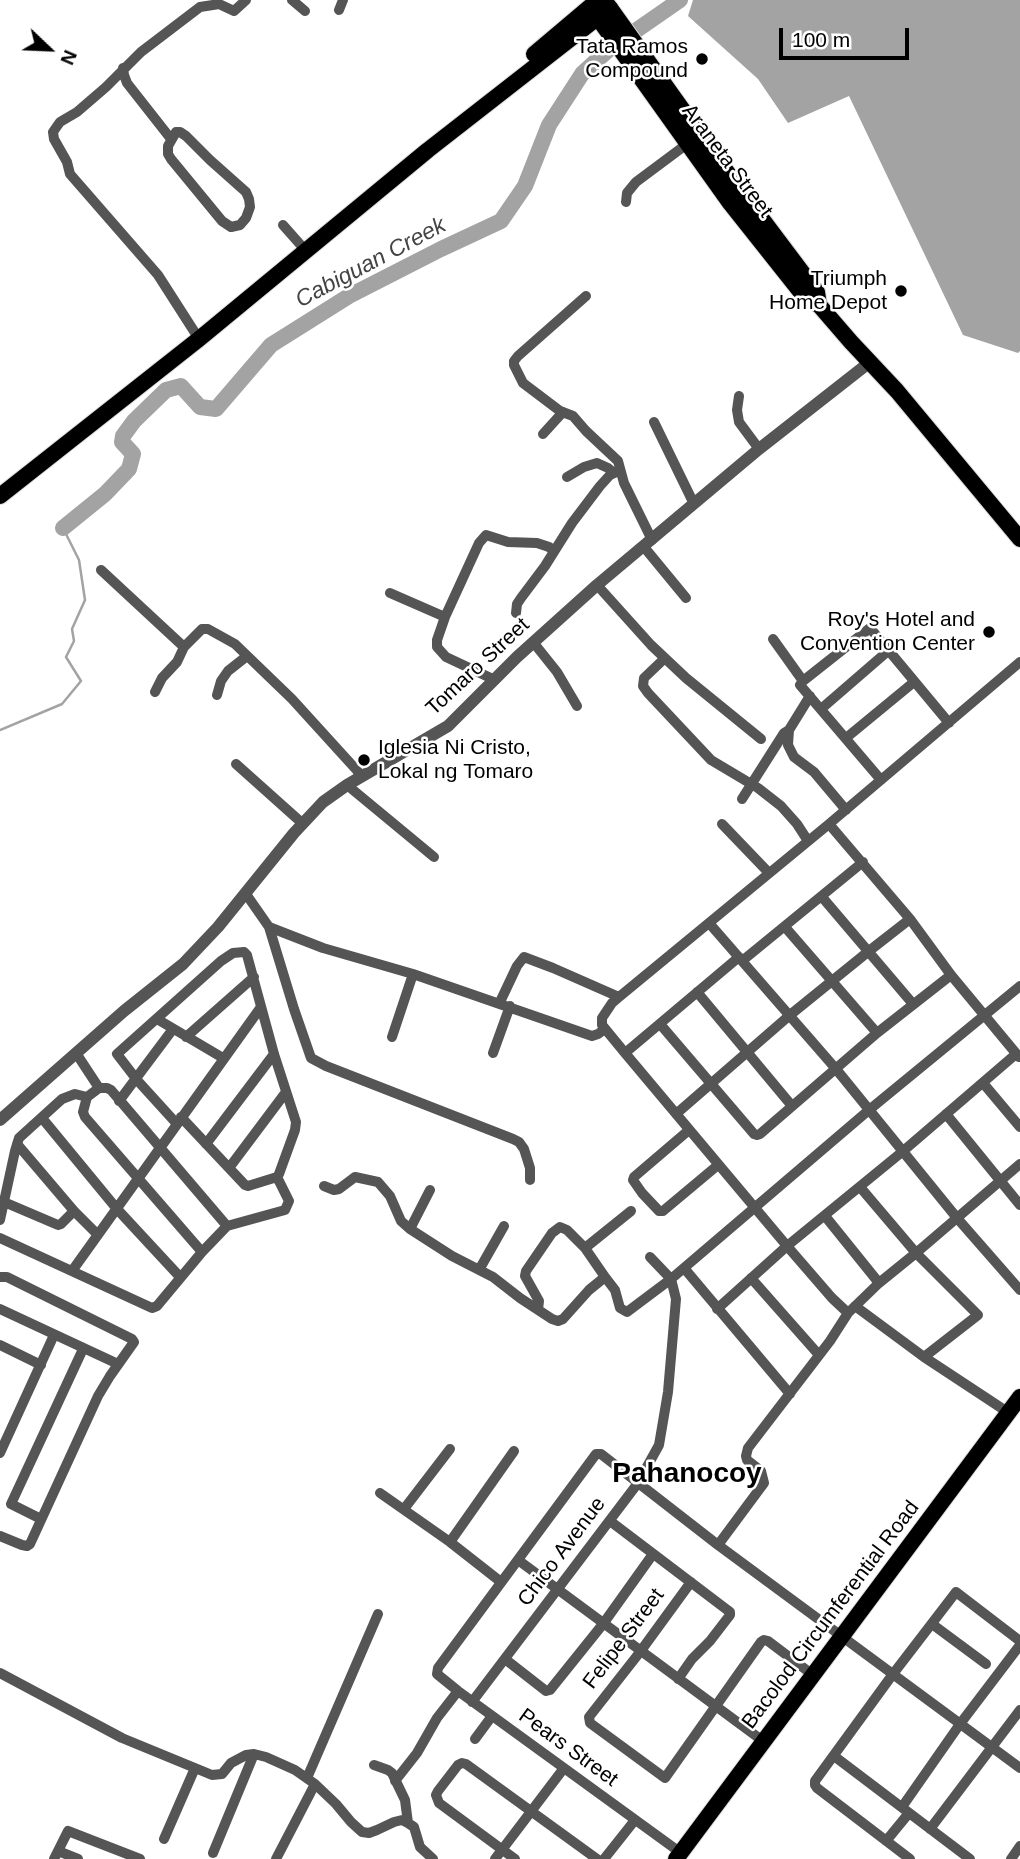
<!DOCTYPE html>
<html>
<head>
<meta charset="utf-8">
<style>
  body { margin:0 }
  #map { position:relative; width:1020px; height:1859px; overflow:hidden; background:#fff; font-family:Arial,sans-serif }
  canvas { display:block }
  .north { position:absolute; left:14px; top:14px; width:70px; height:70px; -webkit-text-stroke:5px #fff; paint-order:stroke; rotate:113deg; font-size:19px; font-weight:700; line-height:28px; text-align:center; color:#000 }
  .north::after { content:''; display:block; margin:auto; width:24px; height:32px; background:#000; clip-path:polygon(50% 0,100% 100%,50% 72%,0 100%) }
  .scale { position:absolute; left:779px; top:28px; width:130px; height:32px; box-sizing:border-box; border:4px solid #000; border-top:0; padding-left:9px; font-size:21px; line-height:24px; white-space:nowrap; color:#000; -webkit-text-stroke:5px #fff; paint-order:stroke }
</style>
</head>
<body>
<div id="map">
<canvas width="1020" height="1859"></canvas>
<div class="north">N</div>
<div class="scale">100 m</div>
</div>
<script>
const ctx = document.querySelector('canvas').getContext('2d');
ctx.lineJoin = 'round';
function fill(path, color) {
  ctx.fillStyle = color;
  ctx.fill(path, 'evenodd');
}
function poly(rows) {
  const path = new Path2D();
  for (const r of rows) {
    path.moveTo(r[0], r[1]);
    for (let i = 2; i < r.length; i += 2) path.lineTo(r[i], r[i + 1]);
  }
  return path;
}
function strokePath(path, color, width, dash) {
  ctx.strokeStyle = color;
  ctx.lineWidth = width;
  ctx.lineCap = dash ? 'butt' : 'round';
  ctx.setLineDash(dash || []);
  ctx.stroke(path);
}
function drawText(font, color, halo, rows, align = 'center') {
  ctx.font = font + ' Arial,sans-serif';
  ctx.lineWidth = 5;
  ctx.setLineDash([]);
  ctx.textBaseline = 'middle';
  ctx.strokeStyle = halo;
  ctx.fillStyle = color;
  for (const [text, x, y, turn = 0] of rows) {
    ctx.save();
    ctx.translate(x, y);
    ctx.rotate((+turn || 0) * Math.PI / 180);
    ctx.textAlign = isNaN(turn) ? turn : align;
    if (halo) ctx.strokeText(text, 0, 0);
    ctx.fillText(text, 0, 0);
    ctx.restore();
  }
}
fill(poly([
  [693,0,1020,0,1020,351,1018,353,963,335,849,96,788,123,758,79,688,16]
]), '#a3a3a3');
strokePath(poly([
  [0,730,62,704,81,681,66,657,74,641,72,629,85,600,79,560,63,528]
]), '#a3a3a3', 2.5);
strokePath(poly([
  [63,528,105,494,129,469,133,454,122,442,123,436,134,421,166,390,181,386,200,407,216,409,271,345,349,296,441,249,501,221,525,186,549,125,582,74,608,50,680,0]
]), '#a3a3a3', 16);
const primary = poly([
  [610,8,729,175,817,292,819,305],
  [598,18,730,203,807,300,819,305,851,342,897,391,1020,539],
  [676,1859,1020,1397]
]);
const trunk = poly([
  [534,54,598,0],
  [0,496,199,339,428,150,610,8,604,0]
]);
strokePath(primary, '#dbdbdb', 18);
strokePath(trunk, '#dbdbdb', 18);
strokePath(poly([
  [292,0,305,11],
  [339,10,343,0],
  [123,68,124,75,127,83,171,139],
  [176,132,180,132,186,136,210,160,246,192,249,199,250,207,246,218,240,225,231,227,222,221,171,159,168,154,168,146,176,132],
  [626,202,627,193,636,182,687,144],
  [283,225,306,251],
  [586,296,518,356,514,361,514,365,523,383,560,411,573,416,586,431,618,461,624,483,652,540],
  [199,339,158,275,70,174,67,162,54,139,53,132,60,122,77,112,106,87,141,52,200,7,219,4,234,11,246,0],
  [739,396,737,410,739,422,759,449],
  [654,422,694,504],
  [543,434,563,412],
  [567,477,584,467,597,463,608,468,614,473],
  [644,547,686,598],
  [101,570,184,647],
  [597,585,651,645,686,678,761,739],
  [390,593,445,617],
  [516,613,517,604,521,598,545,566,572,523,600,486,610,475,619,471],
  [773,639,803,681],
  [533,642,557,672,577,706],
  [665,658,644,678,643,686,648,693,711,760,758,788,781,806,797,824,808,841],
  [495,680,446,657,437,647,437,640,445,617,479,543,486,535,508,542,537,543,549,547,554,551],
  [155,692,162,678,177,662,184,647,202,629,208,629,235,644,292,699,362,776],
  [217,695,221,681,228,671,247,656],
  [810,696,789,730,788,745,794,757,814,772,846,810],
  [821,709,888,651],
  [846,738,914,682],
  [236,764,302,823],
  [881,780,800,685,803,681,870,628,949,723],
  [347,785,434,857],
  [742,799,784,733,789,730],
  [722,824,769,873],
  [829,824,910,919,951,975,1019,1057],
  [246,894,269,927,294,1009,311,1058,326,1066,513,1139,519,1142,524,1149,530,1168,530,1180],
  [822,897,913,1004],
  [709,923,836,1069,957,1218,1020,1290],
  [269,927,323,948,413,974,592,1036,598,1034,605,1029],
  [785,927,877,1033],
  [742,961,863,862],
  [697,992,792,1106],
  [500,1002,517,966,524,957,553,968,619,997],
  [157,1019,223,1058],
  [660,1024,754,1134,757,1135,760,1134,877,1033,951,975],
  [186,1037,254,977],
  [392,1037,413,974],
  [76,1053,99,1088],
  [493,1053,510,1006],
  [625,1053,739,957],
  [983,1083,1020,1127],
  [87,1097,99,1088,107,1088,111,1090,227,1226],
  [119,1101,173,1029],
  [676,1114,790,1015,869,951,910,919],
  [946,1114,1020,1205],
  [42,1118,117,1209,180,1277],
  [177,1124,137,1080,117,1054,221,961,233,953,244,952,247,955,274,1054,296,1122,295,1130,279,1174,277,1177,248,1186,245,1185,181,1117],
  [689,1130,634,1177,633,1180,642,1193,659,1211,663,1211,718,1165],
  [206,1144,274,1054],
  [229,1168,286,1092],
  [324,1186,334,1190,339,1189,355,1177,378,1182,390,1196,401,1221,410,1229,452,1256,493,1277,520,1298,552,1319,558,1321,563,1319,589,1290,605,1277,615,1290,620,1308,627,1312,671,1279,869,1110,1020,986],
  [860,1187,916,1253,978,1315,924,1357],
  [4,1202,58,1225,61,1224,74,1211,17,1144],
  [74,1211,98,1235],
  [825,1216,879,1283],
  [0,1220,15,1151,19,1138,62,1099,75,1094,87,1097,83,1112,85,1117,202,1252],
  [410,1229,430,1190],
  [0,1238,152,1308,157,1306,202,1252,227,1226,285,1210,289,1201,277,1177],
  [684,1268,790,1394],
  [479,1270,504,1226],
  [72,1271,261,1007],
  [0,1277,7,1277,132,1339,134,1342,110,1376,98,1396,30,1544,27,1546,22,1545,0,1536],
  [605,1277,585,1248,631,1211],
  [751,1278,819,1355],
  [855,1306,924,1357,1009,1413],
  [0,1309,118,1364],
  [717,1309,787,1246,902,1152,1016,1054],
  [538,1310,539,1301,525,1276,526,1271,552,1233,560,1227,567,1230,585,1248],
  [848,1313,832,1298,787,1246,625,1053,602,1025,602,1018,612,1003,619,997,829,824,1020,662],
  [0,1345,41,1365],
  [0,1453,54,1335],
  [380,1493,450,1542],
  [404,1509,450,1449],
  [41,1519,11,1504,83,1349],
  [610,1521,730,1612,730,1615,710,1641,692,1659,678,1679],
  [718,1545,764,1483,761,1471,747,1460,746,1456,748,1448,830,1341,848,1313,879,1283,916,1253,1020,1164],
  [518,1560,763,1741],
  [501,1582,450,1542,514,1451],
  [691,1582,640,1652,589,1717,590,1723,665,1778,761,1642,764,1640,768,1641,813,1675],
  [932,1624,986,1664],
  [505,1659,546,1691,550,1690,603,1624,653,1554],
  [0,1673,122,1738,212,1775,222,1774,231,1763,246,1755,254,1754,266,1757,295,1770,315,1784,336,1804,351,1822,362,1832,369,1833,377,1830,394,1822,402,1820,408,1823,414,1827,420,1847,433,1859],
  [472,1702,638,1483,659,1445,668,1392,676,1299,671,1279,650,1257],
  [475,1739,492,1716],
  [834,1756,970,1859],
  [374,1765,388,1770,392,1773,405,1800,408,1823],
  [307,1778,378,1614],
  [395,1781,417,1753,437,1718,458,1691],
  [902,1807,960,1724,1020,1645],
  [930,1829,1020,1710],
  [164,1839,195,1768],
  [886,1841,909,1813],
  [58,1851,78,1859],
  [213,1853,254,1754],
  [681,1853,458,1691,437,1674,438,1668,596,1454,601,1454,718,1545,1020,1768],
  [54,1859,68,1831,140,1859],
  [276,1859,315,1784],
  [495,1859,564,1768],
  [515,1859,439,1803,436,1795,438,1791,458,1765,462,1763,466,1764,597,1859],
  [604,1859,635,1820],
  [910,1859,817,1788,815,1785,815,1781,893,1674,956,1592,1020,1641],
  [1011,1859,1020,1846]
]), '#555', 10);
strokePath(poly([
  [0,1120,124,1011,183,964,218,927,294,833,323,802,347,785,448,726,517,657,597,585,759,449,870,362]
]), '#555', 12);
strokePath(primary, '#000', 16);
strokePath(trunk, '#000', 16);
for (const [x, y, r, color] of [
  [702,59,7,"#000"],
  [901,291,7,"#000"],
  [989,632,7,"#000"],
  [364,760,7,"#000"]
]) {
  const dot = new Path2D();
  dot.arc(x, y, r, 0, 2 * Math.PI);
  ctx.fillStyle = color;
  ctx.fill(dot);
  strokePath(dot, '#fff', 2.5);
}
drawText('21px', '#000', '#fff', [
  ["Tata Ramos",688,47],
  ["Compound",688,71],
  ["Triumph",887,279],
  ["Home Depot",887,303],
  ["Roy's Hotel and",975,620],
  ["Convention Center",975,644],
  ["Iglesia Ni Cristo,",378,748,"left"],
  ["Lokal ng Tomaro",378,772,"left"]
], 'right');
drawText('21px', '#000', '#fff', [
  ["Araneta Street",727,161,53],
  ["Tomaro Street",478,667,-43],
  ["Chico Avenue",562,1552,-53],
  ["Bacolod Circumferential Road",831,1615,-53],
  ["Felipe Street",624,1639,-53],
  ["Pears Street",568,1748,36]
]);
drawText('italic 23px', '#444', '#fff', [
  ["Cabiguan Creek",371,263,-28]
]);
drawText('bold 28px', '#000', '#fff', [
  ["Pahanocoy",687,1474]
]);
</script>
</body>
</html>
